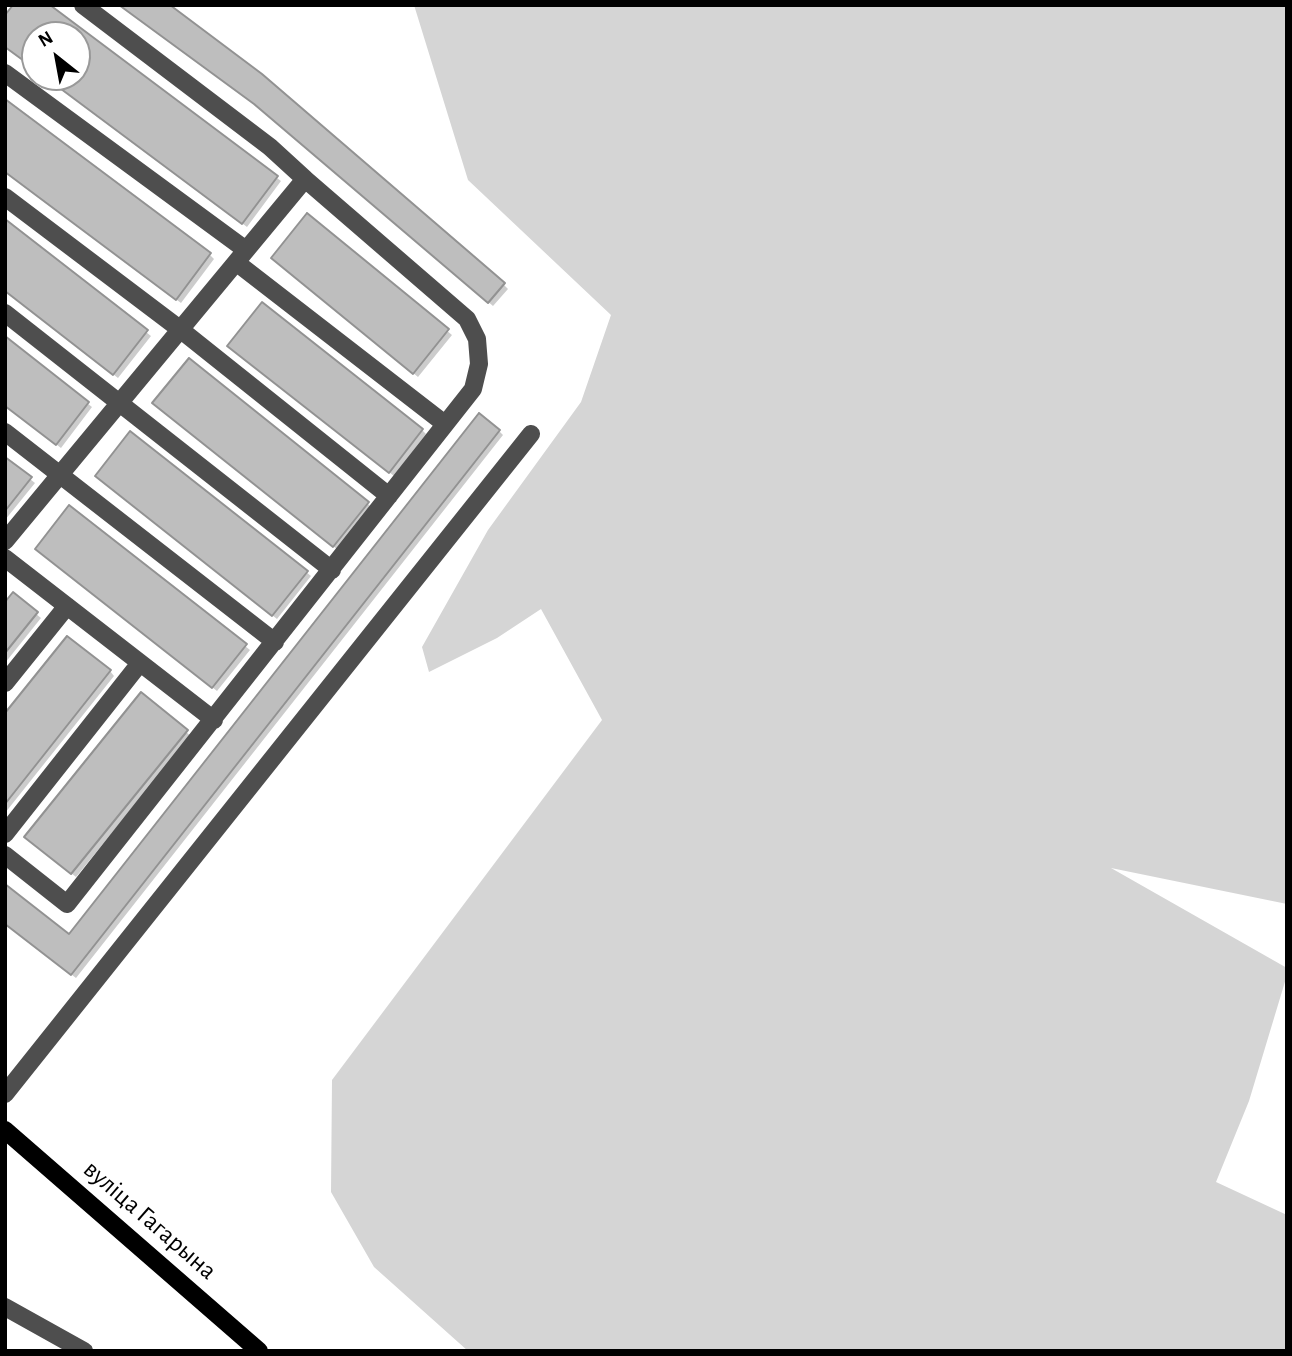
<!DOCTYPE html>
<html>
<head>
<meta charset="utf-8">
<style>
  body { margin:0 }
  #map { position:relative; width:1292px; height:1356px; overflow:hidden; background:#fff; font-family:"Alegreya Sans",sans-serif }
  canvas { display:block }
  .frame { position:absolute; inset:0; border:7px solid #000; pointer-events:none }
  .north { position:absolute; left:21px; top:21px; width:70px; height:70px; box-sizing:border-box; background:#fff; border:2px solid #999; border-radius:50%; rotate:329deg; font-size:19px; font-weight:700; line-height:28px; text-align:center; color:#000 }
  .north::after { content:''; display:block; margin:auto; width:24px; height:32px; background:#000; clip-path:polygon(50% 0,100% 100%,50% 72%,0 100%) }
</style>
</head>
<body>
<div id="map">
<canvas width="1292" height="1356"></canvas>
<div class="frame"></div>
<div class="north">N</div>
</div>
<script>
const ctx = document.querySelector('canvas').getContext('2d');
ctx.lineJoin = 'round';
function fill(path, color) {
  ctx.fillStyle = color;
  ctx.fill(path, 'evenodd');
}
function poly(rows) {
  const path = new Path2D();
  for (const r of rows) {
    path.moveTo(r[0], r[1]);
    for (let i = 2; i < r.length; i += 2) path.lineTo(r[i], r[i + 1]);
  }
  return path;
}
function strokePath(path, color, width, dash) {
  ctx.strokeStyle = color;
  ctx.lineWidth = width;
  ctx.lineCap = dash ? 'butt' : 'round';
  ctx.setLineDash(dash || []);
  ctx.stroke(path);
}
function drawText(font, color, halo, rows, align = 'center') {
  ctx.font = font + ' "Alegreya Sans",sans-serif';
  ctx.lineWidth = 5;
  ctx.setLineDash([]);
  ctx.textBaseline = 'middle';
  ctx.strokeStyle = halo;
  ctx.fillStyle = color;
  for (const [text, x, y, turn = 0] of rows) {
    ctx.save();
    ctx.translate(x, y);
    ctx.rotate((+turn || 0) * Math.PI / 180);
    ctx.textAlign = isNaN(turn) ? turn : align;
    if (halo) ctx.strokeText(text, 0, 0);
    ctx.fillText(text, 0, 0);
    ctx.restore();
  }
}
fill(poly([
  [414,5,1287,5,1287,904,1111,868,1287,968,1287,975,1249,1101,1216,1182,1287,1215,1287,1351,468,1351,374,1267,331,1192,332,1080,602,720,541,609,497,638,429,672,422,647,488,530,581,402,611,315,468,180]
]), '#d5d5d5');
fill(poly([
  [47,5,281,181,247,227,46,77,77,77,77,35,35,35,35,68,5,46],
  [261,75,504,285,508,289,493,306,261,108],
  [5,171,210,255,214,259,181,303],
  [308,216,452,335,418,377,277,262],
  [5,221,151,336,118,378,5,290],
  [5,339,92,407,61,448,5,405],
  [234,350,422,430,426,434,394,476],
  [159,407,368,504,372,508,338,550],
  [499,431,503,435,76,978,5,923,70,937],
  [5,459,35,483,5,520],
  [101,480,306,572,311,576,277,619],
  [42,553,245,646,250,650,217,691],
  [13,595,41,618,5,663,5,604],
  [110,671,114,676,5,813,5,716],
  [186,732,191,736,76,877,31,841]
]), '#0003');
const building = poly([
  [13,5,50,5,278,176,242,224,45,77,77,77,77,35,35,35,35,69,5,47,5,15,13,5],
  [119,5,170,5,262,74,505,283,488,303,254,104,119,5],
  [5,99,211,253,176,300,5,172,5,99],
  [307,213,449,329,413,374,271,258,307,213],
  [5,219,148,330,113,375,5,291,5,219],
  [262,302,423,429,389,473,227,346,262,302],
  [5,336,89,402,56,445,5,406,5,336],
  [189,358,369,502,333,547,152,403,189,358],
  [479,413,500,430,71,975,5,924,5,884,69,934,479,413],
  [130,431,308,571,272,616,95,476,130,431],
  [5,457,32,477,5,511,5,457],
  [69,505,247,644,212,688,35,549,69,505],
  [13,592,38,612,5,653,5,602,13,592],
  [67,636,111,670,5,804,5,713,67,636],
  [141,692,188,730,71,874,24,837,141,692]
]);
fill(building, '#bebebe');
strokePath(building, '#929292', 2);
strokePath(poly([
  [83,5,270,147,305,179],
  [5,73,246,250],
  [5,197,181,330,389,496],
  [237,263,445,424],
  [5,313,332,570],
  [5,432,275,642],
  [5,541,305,179,467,319,477,339,479,364,473,389,67,904,5,855],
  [5,558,214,720],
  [5,683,67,606],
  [5,834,140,663],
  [5,1094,531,434],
  [5,1307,84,1351]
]), '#4e4e4e', 18);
strokePath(poly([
  [5,1130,259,1351]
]), '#000', 18);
drawText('26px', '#000', '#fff', [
  ["вуліца Гагарына",150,1220,41]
]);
</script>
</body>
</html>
